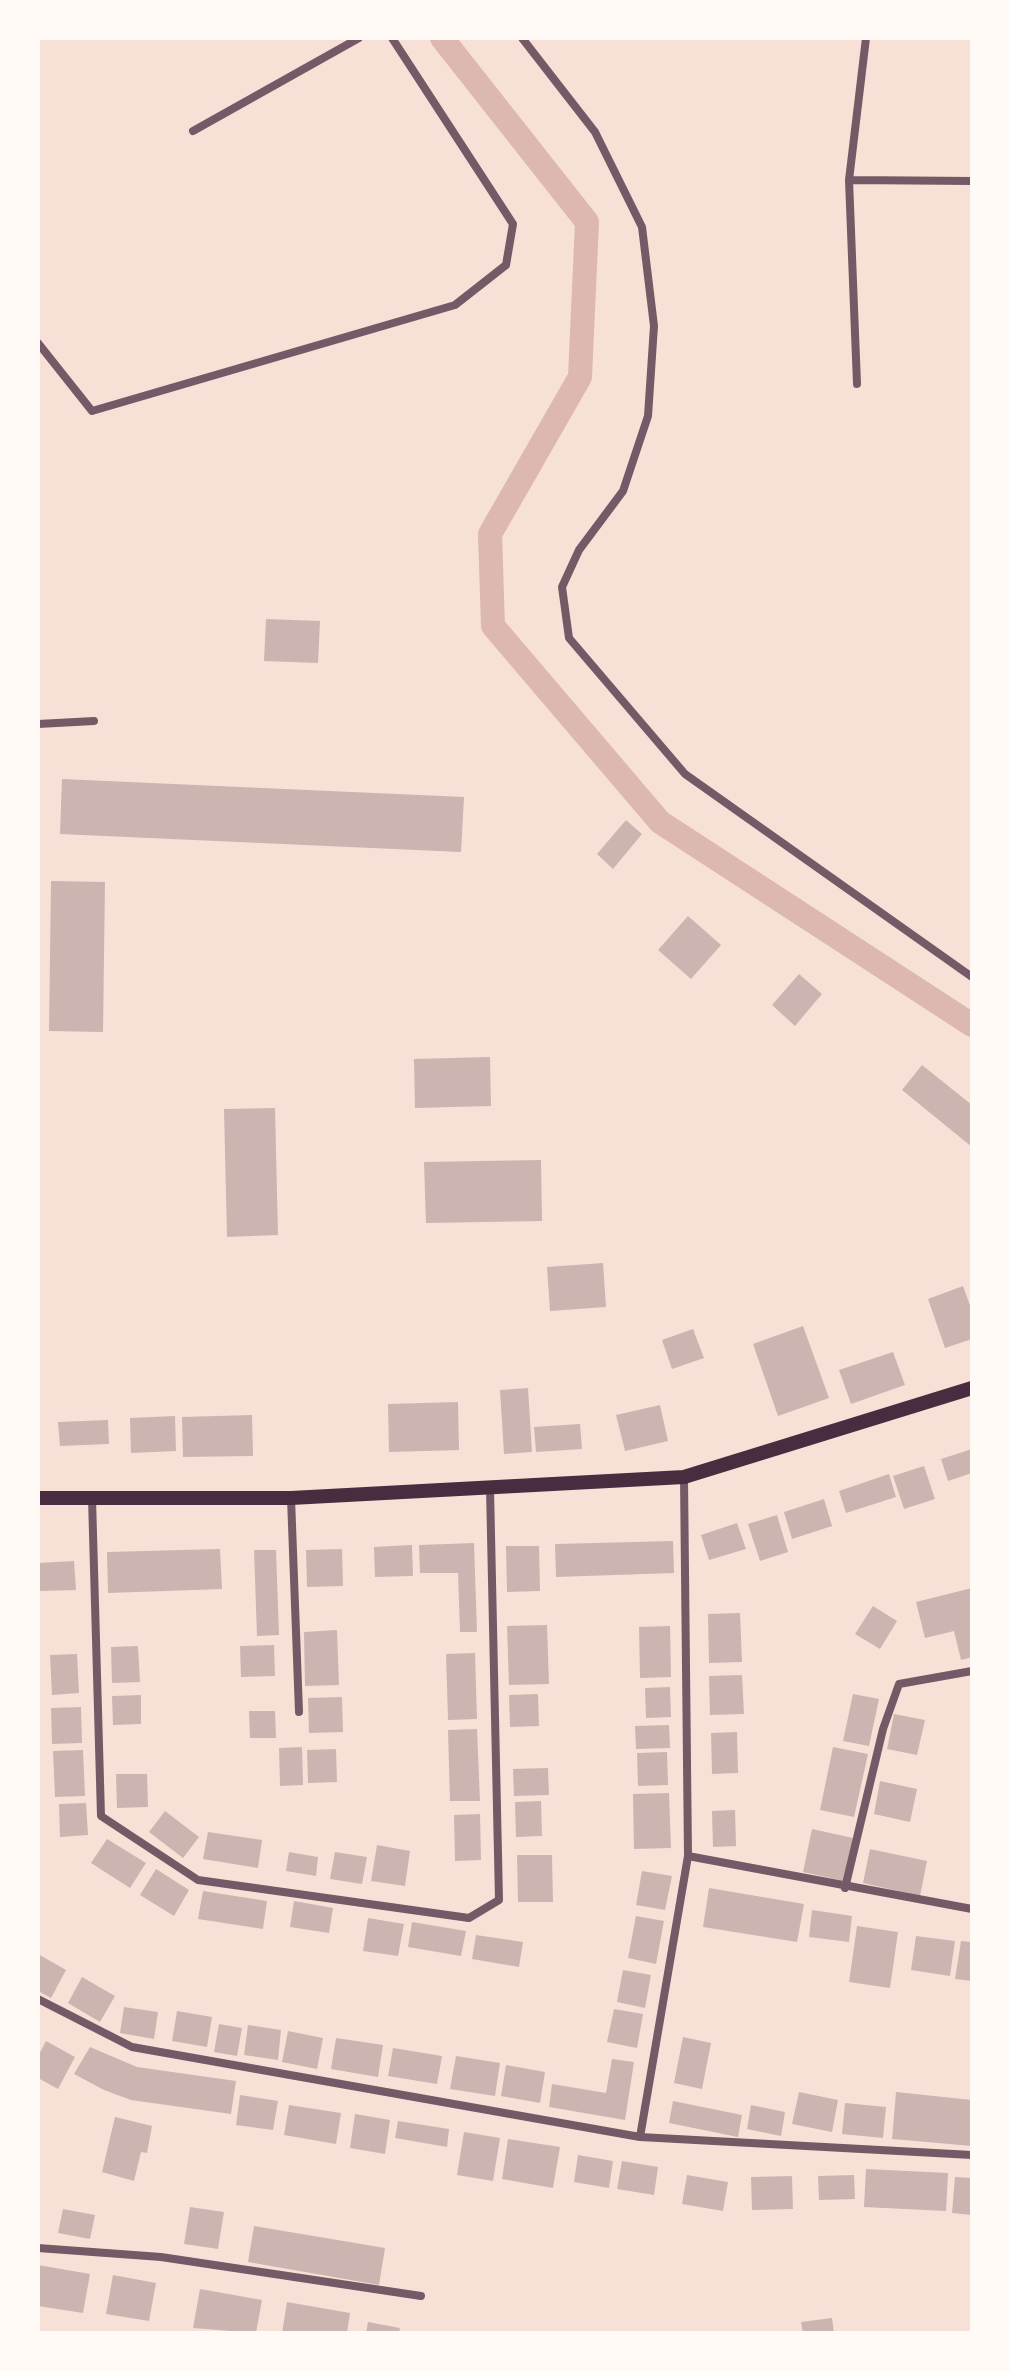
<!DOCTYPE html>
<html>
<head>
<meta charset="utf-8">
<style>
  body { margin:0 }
  #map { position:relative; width:1010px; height:2371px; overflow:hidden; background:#f7e1d7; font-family:Lora,serif }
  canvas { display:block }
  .frame { position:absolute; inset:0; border:40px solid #fffaf5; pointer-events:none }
</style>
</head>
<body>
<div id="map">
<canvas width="1010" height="2371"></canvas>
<div class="frame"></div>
</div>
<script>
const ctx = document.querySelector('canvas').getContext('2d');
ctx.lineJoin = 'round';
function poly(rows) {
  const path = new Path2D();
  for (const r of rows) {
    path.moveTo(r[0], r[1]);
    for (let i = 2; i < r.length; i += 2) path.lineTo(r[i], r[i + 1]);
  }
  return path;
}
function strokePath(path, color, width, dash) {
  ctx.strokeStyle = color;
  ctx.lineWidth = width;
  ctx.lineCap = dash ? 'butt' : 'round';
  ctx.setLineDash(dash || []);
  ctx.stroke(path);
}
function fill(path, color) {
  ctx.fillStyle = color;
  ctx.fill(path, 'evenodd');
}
strokePath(poly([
  [442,38,587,222,580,377,490,534,493,626,660,822,972,1025]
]), '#dcb8b0', 24);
fill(poly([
  [266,619,320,621,318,663,264,661],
  [62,779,464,797,461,852,60,834],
  [626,820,642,834,613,869,597,854],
  [51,881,105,882,103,1032,49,1031],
  [688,916,721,945,691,979,658,950],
  [799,974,822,994,795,1026,772,1005],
  [490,1057,491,1106,415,1108,414,1059],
  [922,1065,972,1105,972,1147,902,1090],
  [275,1108,278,1235,227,1237,224,1109],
  [541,1160,542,1221,426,1223,424,1162],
  [603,1263,606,1307,550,1311,547,1267],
  [963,1286,972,1311,972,1339,945,1348,928,1299],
  [803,1326,829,1398,778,1416,753,1344],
  [693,1329,704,1358,672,1369,662,1340],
  [893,1352,905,1385,851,1404,839,1370],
  [528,1388,532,1452,504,1454,500,1390],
  [458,1402,459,1450,389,1452,388,1404],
  [660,1405,668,1441,625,1451,616,1415],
  [252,1415,253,1456,183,1457,182,1417],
  [175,1416,176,1451,131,1453,130,1418],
  [108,1420,109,1444,60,1446,58,1422],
  [580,1424,582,1449,536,1452,534,1427],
  [972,1449,972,1473,948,1481,941,1459],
  [924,1466,935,1499,904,1509,893,1476],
  [889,1474,896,1497,846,1513,839,1491],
  [824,1499,832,1526,792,1539,784,1512],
  [777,1515,788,1552,760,1561,748,1524],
  [737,1523,746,1549,709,1560,701,1535],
  [673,1541,674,1573,556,1577,555,1544],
  [474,1543,477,1632,460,1632,458,1573,420,1573,419,1545],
  [412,1545,413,1576,375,1577,374,1547],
  [506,1546,539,1546,540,1591,507,1592],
  [220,1549,222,1589,108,1593,107,1552],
  [342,1549,343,1586,307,1587,306,1550],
  [254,1550,276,1550,279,1635,257,1636],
  [74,1561,76,1590,38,1591,38,1563],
  [972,1588,972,1657,961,1660,954,1631,925,1638,916,1602],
  [873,1606,897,1621,880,1649,855,1634],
  [740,1613,742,1662,709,1663,708,1614],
  [547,1625,549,1684,509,1685,507,1626],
  [670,1626,671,1677,640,1678,639,1627],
  [337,1630,339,1685,305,1686,304,1632],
  [274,1645,275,1676,241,1677,240,1646],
  [138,1646,140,1682,112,1683,111,1647],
  [475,1653,477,1719,448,1720,446,1654],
  [77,1654,79,1693,52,1695,50,1655],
  [742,1675,744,1714,710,1715,709,1676],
  [670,1687,671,1717,646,1718,645,1688],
  [538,1694,539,1726,510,1727,509,1695],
  [853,1694,879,1699,869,1746,843,1741],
  [141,1695,141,1724,113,1725,112,1696],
  [342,1697,343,1732,309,1733,308,1698],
  [81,1707,82,1743,52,1744,51,1708],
  [249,1711,275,1711,276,1738,250,1738],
  [894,1714,925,1720,917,1755,887,1749],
  [669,1725,670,1748,636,1749,635,1726],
  [477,1729,480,1801,450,1801,448,1730],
  [737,1732,738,1773,712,1774,711,1733],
  [302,1747,303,1785,280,1786,279,1748],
  [833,1747,868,1754,854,1817,820,1810],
  [336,1749,337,1782,308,1783,307,1750],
  [83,1750,85,1796,55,1797,53,1751],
  [667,1752,668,1785,638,1786,637,1753],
  [548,1768,549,1795,514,1796,513,1769],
  [116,1774,147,1774,148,1807,117,1808],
  [880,1781,917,1789,910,1822,874,1814],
  [669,1793,671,1848,634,1849,633,1794],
  [541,1801,542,1836,516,1837,515,1802],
  [86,1803,88,1835,60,1837,59,1804],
  [735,1810,736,1846,713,1847,712,1811],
  [165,1811,199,1837,183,1858,149,1832],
  [480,1814,481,1860,455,1861,454,1815],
  [812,1829,853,1838,844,1881,803,1872],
  [208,1832,262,1840,258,1868,203,1859],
  [107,1839,146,1863,130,1888,91,1863],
  [377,1845,410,1851,405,1886,371,1881],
  [870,1849,927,1861,920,1896,863,1883],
  [289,1852,318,1857,316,1876,286,1871],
  [335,1852,367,1857,362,1884,330,1879],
  [517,1855,552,1855,553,1902,518,1902],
  [156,1869,189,1890,174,1916,140,1895],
  [642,1871,672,1876,665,1910,636,1905],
  [709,1888,804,1904,797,1942,703,1927],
  [203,1891,267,1901,263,1929,198,1919],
  [294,1901,333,1908,329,1933,290,1927],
  [812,1910,852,1916,849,1942,809,1937],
  [636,1916,664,1921,656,1964,628,1958],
  [368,1918,404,1924,398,1956,363,1951],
  [412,1922,466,1931,461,1956,408,1947],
  [857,1926,898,1932,890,1988,849,1982],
  [476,1935,523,1942,519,1967,472,1959],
  [916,1936,955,1941,950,1976,911,1970],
  [961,1941,972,1942,972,1981,955,1979],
  [38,1954,66,1970,51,1998,38,1991],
  [623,1970,651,1975,645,2008,617,2002],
  [82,1977,115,1996,100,2022,68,2003],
  [124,2007,158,2012,154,2039,120,2033],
  [614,2009,643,2014,637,2048,607,2042],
  [177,2011,212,2017,207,2047,172,2041],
  [219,2024,242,2028,237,2056,214,2052],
  [248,2025,281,2030,278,2060,244,2055],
  [288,2031,323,2038,317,2069,282,2062],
  [683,2037,711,2043,702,2089,674,2083],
  [336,2038,383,2045,378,2077,331,2069],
  [46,2041,75,2057,58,2089,38,2078,38,2056],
  [90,2047,137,2067,236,2081,231,2114,131,2100,104,2090,74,2074],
  [393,2048,442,2056,437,2084,388,2076],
  [456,2056,500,2063,495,2096,450,2089],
  [612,2059,634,2062,625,2120,549,2107,552,2084,606,2093],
  [506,2065,545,2072,540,2103,501,2096],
  [799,2092,838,2100,832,2132,792,2124],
  [896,2092,972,2100,972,2146,892,2139],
  [240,2095,278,2101,273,2130,236,2125],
  [673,2101,742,2115,738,2137,669,2123],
  [845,2103,886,2107,883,2138,842,2134],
  [289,2105,341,2113,336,2144,284,2135],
  [751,2105,785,2112,781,2136,747,2129],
  [355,2114,390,2120,385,2154,350,2148],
  [115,2117,152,2126,147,2153,141,2152,134,2181,102,2172],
  [398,2121,449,2129,447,2147,395,2138],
  [464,2132,500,2138,493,2181,457,2175],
  [508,2139,560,2147,553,2188,502,2179],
  [578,2155,613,2161,609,2188,574,2182],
  [622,2161,658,2167,654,2195,617,2189],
  [866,2169,948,2173,946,2211,864,2207],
  [687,2175,728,2182,723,2211,682,2204],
  [854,2175,855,2199,819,2200,818,2176],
  [792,2176,793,2209,752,2210,751,2177],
  [955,2177,972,2178,972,2215,952,2213],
  [190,2207,224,2212,218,2249,184,2244],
  [63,2209,95,2215,90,2239,58,2233],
  [254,2226,385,2248,379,2285,248,2262],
  [38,2265,90,2274,83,2313,38,2306],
  [113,2275,156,2283,149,2321,106,2314],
  [200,2289,262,2300,256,2333,193,2328],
  [287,2302,350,2313,347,2333,282,2333],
  [832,2318,834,2333,803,2333,801,2322],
  [368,2322,400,2328,399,2333,366,2333]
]), '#ccb4b1');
strokePath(poly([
  [522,38,595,132,642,227,654,326,648,416,623,491,579,550,562,587,569,638,685,774,972,977],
  [193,131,359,38],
  [849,180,972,181],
  [38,343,92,411,455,305,506,265,513,224,392,38],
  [857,384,849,180,866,38],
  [38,724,94,721],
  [92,1498,101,1816,198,1880,469,1918,499,1900,490,1489],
  [291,1498,299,1712],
  [688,1856,972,1909],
  [845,1888,883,1729,899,1684,972,1671],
  [38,1999,132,2047,640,2137,972,2155],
  [640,2137,688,1856,684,1477],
  [38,2248,161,2257,421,2296]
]), '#755966', 8);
strokePath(poly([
  [38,1498,291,1498,684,1477,972,1388]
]), '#4a2c40', 14);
</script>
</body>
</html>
